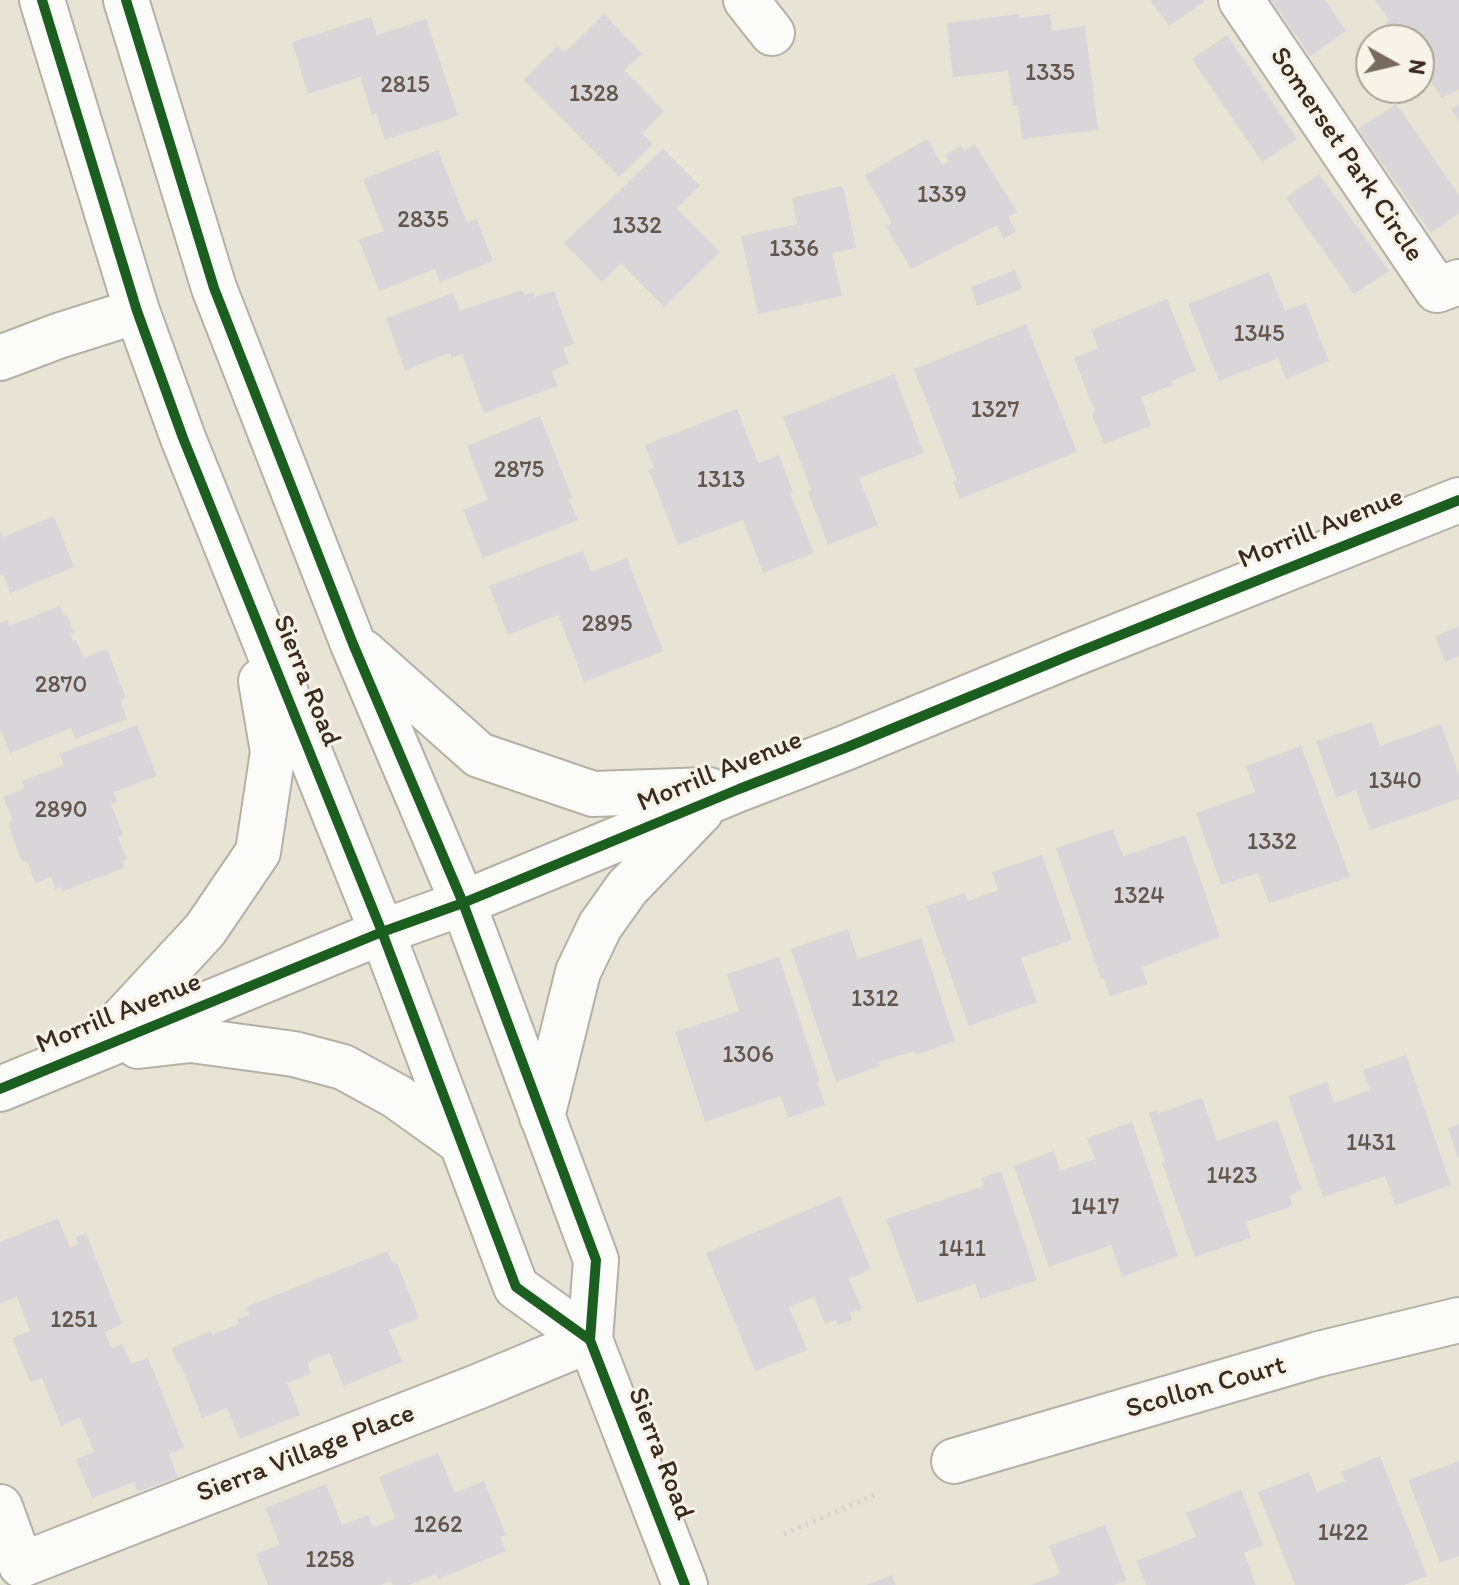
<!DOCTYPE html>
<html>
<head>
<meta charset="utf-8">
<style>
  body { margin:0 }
  #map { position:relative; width:1459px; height:1585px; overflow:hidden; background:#e7e4d5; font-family:Itim,sans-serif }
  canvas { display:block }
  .north { position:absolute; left:1355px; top:24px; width:80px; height:80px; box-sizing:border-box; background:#f7f3e8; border:2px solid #aca397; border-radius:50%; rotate:98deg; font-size:22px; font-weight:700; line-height:32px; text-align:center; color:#3b2a1e }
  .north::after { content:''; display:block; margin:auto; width:28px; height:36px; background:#776b5e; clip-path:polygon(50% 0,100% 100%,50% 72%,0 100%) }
</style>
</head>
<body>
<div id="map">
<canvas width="1459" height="1585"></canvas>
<div class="north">N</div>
</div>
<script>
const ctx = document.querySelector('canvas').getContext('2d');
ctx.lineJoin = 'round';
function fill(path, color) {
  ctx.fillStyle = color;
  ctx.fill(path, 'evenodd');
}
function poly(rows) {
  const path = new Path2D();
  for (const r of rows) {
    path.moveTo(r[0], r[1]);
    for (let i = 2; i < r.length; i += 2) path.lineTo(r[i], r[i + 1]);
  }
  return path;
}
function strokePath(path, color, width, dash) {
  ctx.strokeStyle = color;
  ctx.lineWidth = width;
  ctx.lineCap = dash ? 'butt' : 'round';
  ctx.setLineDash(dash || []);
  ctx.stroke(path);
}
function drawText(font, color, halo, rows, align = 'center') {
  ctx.font = font + ' Itim,sans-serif';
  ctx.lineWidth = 6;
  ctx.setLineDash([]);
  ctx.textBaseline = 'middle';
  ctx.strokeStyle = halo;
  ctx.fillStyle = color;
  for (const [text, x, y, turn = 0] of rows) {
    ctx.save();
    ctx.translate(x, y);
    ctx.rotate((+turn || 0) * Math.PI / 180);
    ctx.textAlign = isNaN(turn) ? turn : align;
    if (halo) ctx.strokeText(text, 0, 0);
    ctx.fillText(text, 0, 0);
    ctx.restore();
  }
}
fill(poly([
  [1150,0,1203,0,1204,2,1169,26],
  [1271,0,1325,0,1346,31,1310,56],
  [1375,0,1459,0,1459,89,1442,98,1425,74,1431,70,1419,52,1419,40,1411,40,1399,23,1391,29,1386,22,1389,20],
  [604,14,642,54,624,70,664,111,642,133,653,144,619,177,524,80,557,46,564,53],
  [1019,14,1019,18,1050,14,1052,31,1085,26,1098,130,1022,139,1018,106,1013,106,1008,71,953,77,947,23],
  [371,17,377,35,426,19,458,116,385,140,376,112,372,115,360,77,308,94,292,42],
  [1227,35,1297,139,1262,162,1192,59],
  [1396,104,1459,195,1459,213,1431,233,1358,129],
  [1459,104,1459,121,1451,109],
  [927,139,942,165,949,161,945,155,961,146,964,151,975,144,1017,212,1008,217,1016,231,1004,239,997,225,911,269,886,226,892,223,865,175],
  [663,149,700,186,677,209,720,252,664,307,621,263,602,282,564,243],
  [438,150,467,223,477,219,493,261,440,282,435,269,379,291,359,240,384,231,363,179],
  [1319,174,1389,271,1354,294,1286,198],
  [843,186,856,248,832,253,842,296,758,314,741,236,797,224,792,198],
  [1015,270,1022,289,977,306,971,287],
  [1269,272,1285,311,1306,303,1329,361,1286,379,1278,358,1219,381,1188,304],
  [522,290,524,295,533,292,535,297,554,291,574,344,563,348,569,364,552,371,558,386,484,413,462,354,452,358,450,353,405,370,386,318,453,293,460,311],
  [1167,299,1196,371,1171,381,1173,385,1141,397,1151,426,1104,444,1092,414,1095,412,1074,358,1098,348,1091,330],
  [1026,324,1077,452,960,499,953,482,957,480,914,369],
  [894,374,924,453,859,478,878,525,828,545,808,491,811,489,783,417],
  [737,409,758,463,779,455,793,492,790,493,814,553,763,573,743,520,678,545,649,470,654,468,645,445],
  [540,416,572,497,568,499,578,520,483,558,463,510,488,500,467,446],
  [54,516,74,567,10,593,3,574,0,576,0,531,3,537],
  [583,551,591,572,627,558,663,651,584,682,558,615,508,635,489,586],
  [60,606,64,616,67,615,74,633,70,634,73,641,76,640,84,658,107,649,126,698,120,700,127,719,75,739,71,728,10,753,0,729,0,623,8,620,9,626],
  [1459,626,1459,656,1445,662,1435,636],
  [1372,722,1380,746,1441,724,1459,775,1459,799,1370,830,1356,790,1336,798,1316,741],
  [137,725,157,776,114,792,117,802,111,804,123,835,118,837,127,860,122,861,124,868,63,891,61,887,55,889,51,877,35,883,28,863,21,860,9,827,12,818,3,797,24,789,22,781,64,765,59,754],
  [1301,746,1350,877,1269,903,1258,873,1221,885,1196,813,1255,792,1246,766],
  [1113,829,1123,856,1185,835,1220,937,1142,967,1147,984,1110,996,1104,978,1101,979,1056,848],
  [1042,855,1072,940,1021,958,1037,1002,969,1026,926,906,965,893,968,901,998,890,992,872],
  [848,929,858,959,921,938,955,1041,915,1055,913,1051,879,1062,880,1066,836,1082,791,949],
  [779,957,820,1081,817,1082,825,1105,788,1118,781,1096,705,1122,675,1032,739,1011,727,974],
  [1406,1055,1451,1185,1395,1205,1385,1176,1323,1197,1288,1096,1327,1082,1334,1103,1370,1090,1363,1070],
  [1202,1098,1217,1141,1277,1120,1302,1190,1289,1195,1293,1206,1245,1222,1251,1238,1195,1257,1162,1163,1165,1162,1149,1113,1158,1110,1159,1113],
  [1132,1122,1178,1256,1122,1277,1111,1245,1049,1267,1014,1166,1054,1151,1060,1171,1095,1159,1087,1138],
  [1459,1124,1459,1158,1458,1158,1448,1128],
  [1001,1171,1037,1280,980,1299,975,1284,917,1303,886,1219,984,1186,981,1178],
  [840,1196,871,1269,849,1279,862,1309,850,1313,852,1320,839,1325,836,1320,825,1324,814,1297,789,1307,807,1350,755,1371,706,1253],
  [58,1218,70,1248,78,1244,76,1237,86,1233,122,1324,105,1332,111,1348,122,1344,131,1364,148,1358,184,1447,169,1454,178,1477,138,1492,134,1482,92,1498,76,1459,94,1452,80,1418,61,1426,42,1378,30,1382,12,1338,30,1331,17,1297,0,1304,0,1242],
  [387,1251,393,1264,397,1263,419,1318,389,1330,402,1362,343,1386,330,1353,307,1362,311,1374,287,1383,300,1415,240,1439,227,1408,202,1418,181,1365,179,1366,171,1348,211,1331,212,1335,239,1324,237,1319,249,1315,246,1307],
  [438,1453,455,1493,484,1481,506,1535,500,1537,506,1551,438,1579,436,1574,409,1585,393,1585,391,1581,381,1585,268,1585,256,1554,280,1544,265,1508,326,1484,342,1525,368,1515,373,1528,395,1518,379,1477],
  [1380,1456,1427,1576,1404,1585,1295,1585,1258,1492,1309,1472,1317,1492,1345,1481,1341,1472],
  [1459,1461,1459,1556,1440,1563,1408,1480],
  [1241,1490,1263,1545,1244,1553,1256,1585,1146,1585,1136,1561,1196,1537,1186,1513],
  [1105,1525,1127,1581,1114,1585,1031,1585,1060,1574,1049,1546],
  [892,1575,896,1585,866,1585]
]), '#d8d6d8');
const minor = poly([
  [42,0,137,311,183,438,382,932,516,1287,590,1340],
  [126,0,214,288,353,644,463,903,596,1260,590,1340,685,1585],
  [746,0,772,33],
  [1241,0,1437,290,1459,282],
  [0,358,58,336,137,311],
  [363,652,479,755,593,794,709,790],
  [102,1041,205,930,258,852,273,752,261,681],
  [138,1046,191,1040,294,1054,343,1067,396,1096,459,1141],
  [0,1089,382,932,463,903,739,789,845,748,1073,654,1459,500],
  [542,1117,578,972,600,926,627,888,701,811],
  [954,1461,1319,1354,1459,1320],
  [0,1507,21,1565,477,1387,590,1340]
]);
strokePath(minor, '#b4b0a6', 48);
strokePath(poly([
  [784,1534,877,1494]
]), '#d3d2cd', 5, [2, 6]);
strokePath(minor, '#fbfbf9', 44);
strokePath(poly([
  [42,0,137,311,183,438,382,932,516,1287,590,1340],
  [126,0,214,288,353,644,463,903,596,1260,590,1340,685,1585],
  [0,1089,382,932,463,903,739,789,845,748,1073,654,1459,500]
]), '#1b5e20', 10);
drawText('24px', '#62554c', null, [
  ["1335",1050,74],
  ["2815",405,86],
  ["1328",594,95],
  ["1339",942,196],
  ["2835",423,221],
  ["1332",637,227],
  ["1336",794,250],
  ["1345",1259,335],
  ["1327",995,411],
  ["2875",519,471],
  ["1313",721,481],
  ["2895",607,625],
  ["2870",61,686],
  ["1340",1395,782],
  ["2890",61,811],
  ["1332",1272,843],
  ["1324",1139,897],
  ["1312",875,1000],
  ["1306",748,1056],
  ["1431",1371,1144],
  ["1423",1232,1177],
  ["1417",1095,1208],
  ["1411",962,1250],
  ["1251",74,1321],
  ["1262",438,1526],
  ["1422",1343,1534],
  ["1258",330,1561]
]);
drawText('28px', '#3b2a1e', '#f7f3e8', [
  ["Somerset Park Circle",1346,155,56],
  ["Morrill Avenue",1321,529,-22],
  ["Sierra Road",306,681,68],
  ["Morrill Avenue",720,772,-22],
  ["Morrill Avenue",119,1014,-22],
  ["Scollon Court",1206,1388,-16],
  ["Sierra Village Place",306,1454,-21],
  ["Sierra Road",660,1454,69]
]);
</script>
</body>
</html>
